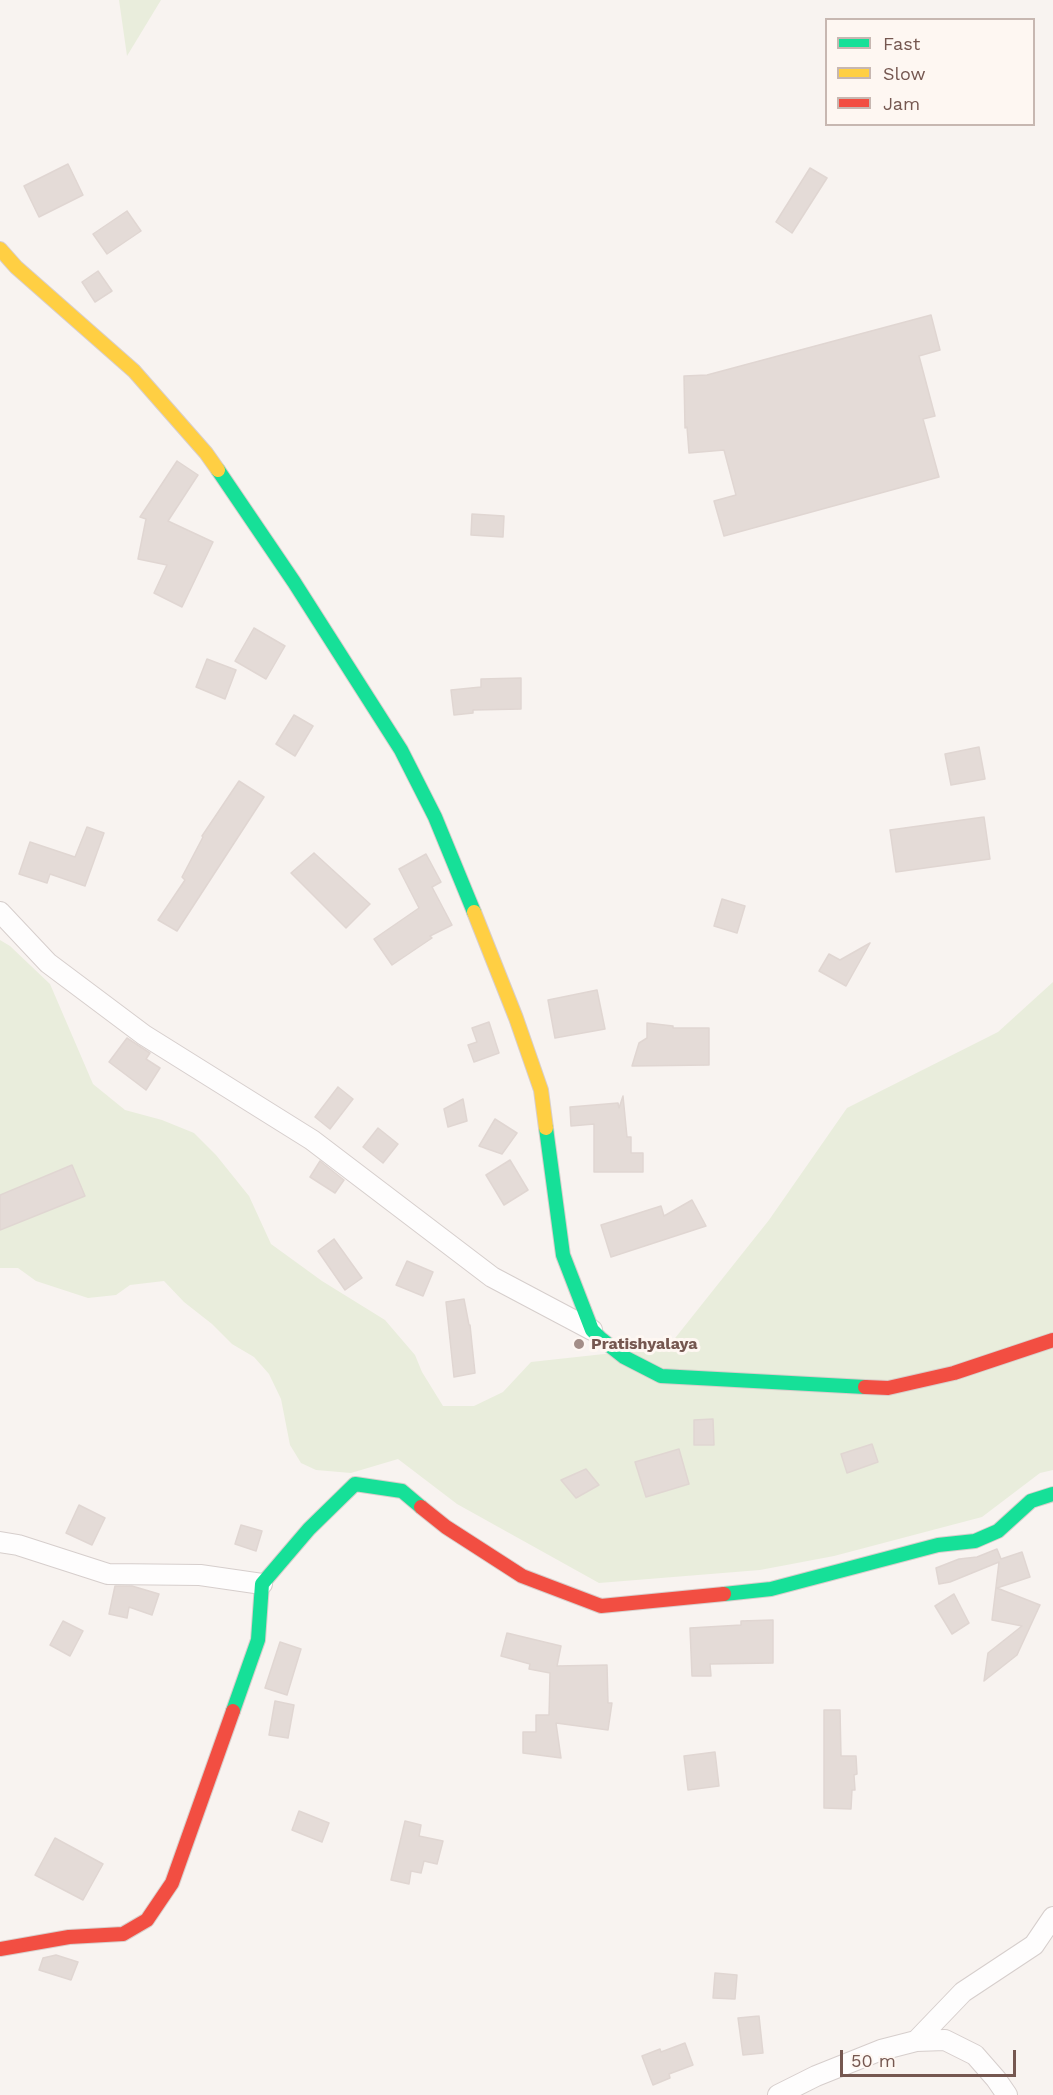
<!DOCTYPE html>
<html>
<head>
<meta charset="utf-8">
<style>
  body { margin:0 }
  #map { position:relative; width:1053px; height:2095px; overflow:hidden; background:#f8f3f0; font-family:"Work Sans",sans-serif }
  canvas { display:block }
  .legend { position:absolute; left:825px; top:18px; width:210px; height:108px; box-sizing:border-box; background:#fef7f2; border:2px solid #c7b7b1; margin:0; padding:8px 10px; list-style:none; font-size:18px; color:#755750 }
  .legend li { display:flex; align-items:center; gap:12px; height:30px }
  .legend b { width:30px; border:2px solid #c7b7b1 }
  .scale { position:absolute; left:840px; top:2050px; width:176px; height:27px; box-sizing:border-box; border:3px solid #755750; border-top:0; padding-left:8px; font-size:18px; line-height:21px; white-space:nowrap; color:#755750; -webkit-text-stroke:4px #fef7f2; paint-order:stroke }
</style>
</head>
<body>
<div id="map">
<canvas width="1053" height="2095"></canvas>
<ul class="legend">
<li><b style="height:8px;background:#16e098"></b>Fast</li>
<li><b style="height:8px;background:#ffcf43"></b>Slow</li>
<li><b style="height:8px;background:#f24e42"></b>Jam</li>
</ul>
<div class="scale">50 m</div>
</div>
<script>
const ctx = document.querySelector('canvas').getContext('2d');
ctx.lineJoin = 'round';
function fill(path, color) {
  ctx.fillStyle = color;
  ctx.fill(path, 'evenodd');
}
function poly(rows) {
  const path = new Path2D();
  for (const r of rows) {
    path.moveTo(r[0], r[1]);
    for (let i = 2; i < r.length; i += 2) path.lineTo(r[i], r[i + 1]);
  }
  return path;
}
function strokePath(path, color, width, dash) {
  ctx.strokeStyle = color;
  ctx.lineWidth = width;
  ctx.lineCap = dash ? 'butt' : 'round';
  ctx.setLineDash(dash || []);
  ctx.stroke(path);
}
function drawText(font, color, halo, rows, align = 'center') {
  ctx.font = font + ' "Work Sans",sans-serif';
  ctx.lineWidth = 6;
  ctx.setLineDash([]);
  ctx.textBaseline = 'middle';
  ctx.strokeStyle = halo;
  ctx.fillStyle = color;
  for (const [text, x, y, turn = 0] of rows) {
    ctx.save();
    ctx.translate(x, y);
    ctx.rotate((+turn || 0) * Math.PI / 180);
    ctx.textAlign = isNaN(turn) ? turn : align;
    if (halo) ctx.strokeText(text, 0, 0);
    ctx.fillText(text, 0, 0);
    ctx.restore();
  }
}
fill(poly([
  [119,0,161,0,127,56],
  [0,940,10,946,50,984,93,1084,125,1110,162,1120,194,1133,216,1155,249,1196,271,1244,322,1281,385,1320,415,1355,422,1372,443,1406,474,1406,503,1392,531,1362,668,1347,769,1220,847,1108,998,1032,1053,982,1053,1470,1040,1473,982,1517,834,1556,760,1570,599,1583,457,1504,398,1459,351,1473,316,1470,301,1463,290,1445,281,1399,269,1374,254,1357,232,1344,212,1324,184,1302,164,1281,130,1285,116,1295,88,1298,36,1281,18,1268,0,1268]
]), '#e9eddc');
const building = poly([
  [68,164,83,195,39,217,24,186,68,164],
  [810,168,827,178,792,233,776,222,810,168],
  [127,211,141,231,107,254,93,234,127,211],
  [98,271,112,291,95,302,82,282,98,271],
  [931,315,940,350,919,356,935,416,923,419,939,477,724,536,714,501,736,495,724,450,689,453,687,427,685,428,684,376,707,375,931,315],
  [177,461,198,475,168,521,213,542,182,607,154,593,167,565,138,559,146,519,140,517,177,461],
  [472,514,504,516,503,537,471,535,472,514],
  [254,628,285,646,266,679,235,661,254,628],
  [207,659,236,670,225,699,196,687,207,659],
  [521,678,521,709,473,710,473,713,454,715,451,690,481,687,481,679,521,678],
  [294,715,313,726,295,756,276,744,294,715],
  [979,747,985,779,951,785,945,754,979,747],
  [239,781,264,797,177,931,158,920,185,880,182,877,203,837,202,836,239,781],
  [984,817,990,859,896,872,890,830,984,817],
  [87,827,104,833,85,886,50,874,47,883,19,874,30,842,75,857,87,827],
  [314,853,370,904,346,928,291,873,314,853],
  [426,854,441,882,432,887,452,925,430,936,432,938,392,965,374,939,419,908,399,869,426,854],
  [722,899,745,906,737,933,714,926,722,899],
  [870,943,846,986,819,971,829,954,840,960,870,943],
  [597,990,605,1029,555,1038,548,1000,597,990],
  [489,1022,499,1053,474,1062,468,1045,477,1042,472,1028,489,1022],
  [647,1023,673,1026,673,1028,709,1028,709,1065,632,1066,639,1043,647,1038,647,1023],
  [127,1038,150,1053,146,1059,160,1068,146,1090,109,1062,127,1038],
  [338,1087,353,1099,330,1129,315,1117,338,1087],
  [623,1096,627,1137,631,1137,631,1153,643,1153,643,1172,594,1172,594,1124,571,1126,570,1107,618,1103,619,1108,623,1096],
  [463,1099,467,1121,448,1127,444,1109,463,1099],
  [495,1119,517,1133,502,1154,479,1146,495,1119],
  [378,1128,398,1144,383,1163,363,1147,378,1128],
  [510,1160,528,1190,504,1205,486,1175,510,1160],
  [320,1161,344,1180,335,1193,310,1177,320,1161],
  [72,1165,85,1196,0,1230,0,1195,72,1165],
  [692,1200,706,1226,611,1257,601,1225,661,1206,664,1216,692,1200],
  [334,1239,362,1278,345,1290,318,1251,334,1239],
  [407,1261,433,1272,423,1296,396,1285,407,1261],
  [464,1299,469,1325,470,1325,475,1373,454,1377,446,1302,464,1299],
  [713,1419,714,1445,694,1445,694,1420,713,1419],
  [872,1444,878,1462,847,1473,841,1454,872,1444],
  [679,1449,689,1484,646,1497,635,1462,679,1449],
  [586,1469,599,1485,576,1498,561,1480,586,1469],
  [79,1505,105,1518,92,1545,66,1533,79,1505],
  [241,1525,262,1531,256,1551,235,1544,241,1525],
  [997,1549,1001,1559,1022,1552,1030,1577,997,1588,1040,1605,1017,1655,984,1681,988,1653,1022,1626,992,1620,999,1562,950,1582,939,1584,936,1568,959,1559,977,1557,997,1549],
  [115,1586,132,1586,159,1594,152,1615,129,1607,127,1618,109,1614,115,1586],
  [954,1594,969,1623,952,1634,935,1606,954,1594],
  [773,1620,773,1663,710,1664,711,1676,692,1676,690,1628,741,1625,741,1621,773,1620],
  [63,1621,83,1631,70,1656,50,1645,63,1621],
  [507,1633,561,1646,557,1666,607,1665,608,1703,612,1703,608,1730,556,1723,561,1758,523,1753,523,1732,536,1732,536,1715,549,1715,550,1673,529,1669,530,1664,501,1656,507,1633],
  [280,1642,301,1649,287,1695,265,1688,280,1642],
  [275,1701,294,1705,288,1738,269,1735,275,1701],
  [824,1710,840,1710,841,1756,856,1756,857,1774,854,1775,855,1790,852,1790,851,1809,824,1808,824,1710],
  [715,1752,719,1786,688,1790,684,1756,715,1752],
  [299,1811,329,1823,322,1842,292,1830,299,1811],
  [405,1821,421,1825,419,1836,443,1841,437,1864,424,1861,421,1873,411,1871,409,1884,391,1880,405,1821],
  [55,1838,103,1864,83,1900,35,1875,55,1838],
  [56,1955,78,1962,71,1980,39,1970,43,1958,56,1955],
  [715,1973,737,1975,735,1999,713,1998,715,1973],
  [759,2016,763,2053,743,2055,738,2018,759,2016],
  [685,2043,693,2065,669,2074,670,2078,653,2085,642,2056,660,2049,661,2052,685,2043]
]);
fill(building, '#e4dbd7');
strokePath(building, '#e0d6d2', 1.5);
const street = poly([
  [0,912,48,963,144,1035,312,1140,492,1277,592,1330],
  [0,1542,18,1545,108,1574,200,1575,262,1584],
  [916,2041,963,1992,1034,1945,1053,1917],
  [778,2095,816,2076,881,2050,916,2041,945,2040,975,2055,996,2079,1007,2095]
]);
const fast = poly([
  [218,470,294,582,401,750,435,817,474,912],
  [546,1128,563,1255,592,1330,600,1338,624,1357,661,1376,865,1387],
  [724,1594,771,1589,938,1545,975,1541,998,1531,1031,1501,1053,1494],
  [233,1711,258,1640,262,1584,309,1529,355,1484,402,1491,421,1507]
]);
const slow = poly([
  [0,249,16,267,134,371,206,453,218,470],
  [474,912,516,1018,541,1090,546,1128]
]);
const jam = poly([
  [865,1387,888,1388,954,1373,1053,1340],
  [421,1507,446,1527,522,1576,601,1606,724,1594],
  [0,1949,69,1937,123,1934,147,1920,172,1883,233,1711]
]);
strokePath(street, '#d6cecc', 22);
strokePath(fast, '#d8cecb', 16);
strokePath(slow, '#d8cecb', 16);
strokePath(jam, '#d8cecb', 16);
strokePath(street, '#fefdfd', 20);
strokePath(fast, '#16e098', 14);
strokePath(slow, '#ffcf43', 14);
strokePath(jam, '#f24e42', 14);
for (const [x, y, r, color] of [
  [579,1344,6,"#a38e88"]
]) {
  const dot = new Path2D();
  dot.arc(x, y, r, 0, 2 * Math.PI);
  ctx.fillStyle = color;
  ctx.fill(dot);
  strokePath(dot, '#fef7f2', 2);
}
drawText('bold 16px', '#755750', '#fef7f2', [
  ["Pratishyalaya",591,1344]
], 'left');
</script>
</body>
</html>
